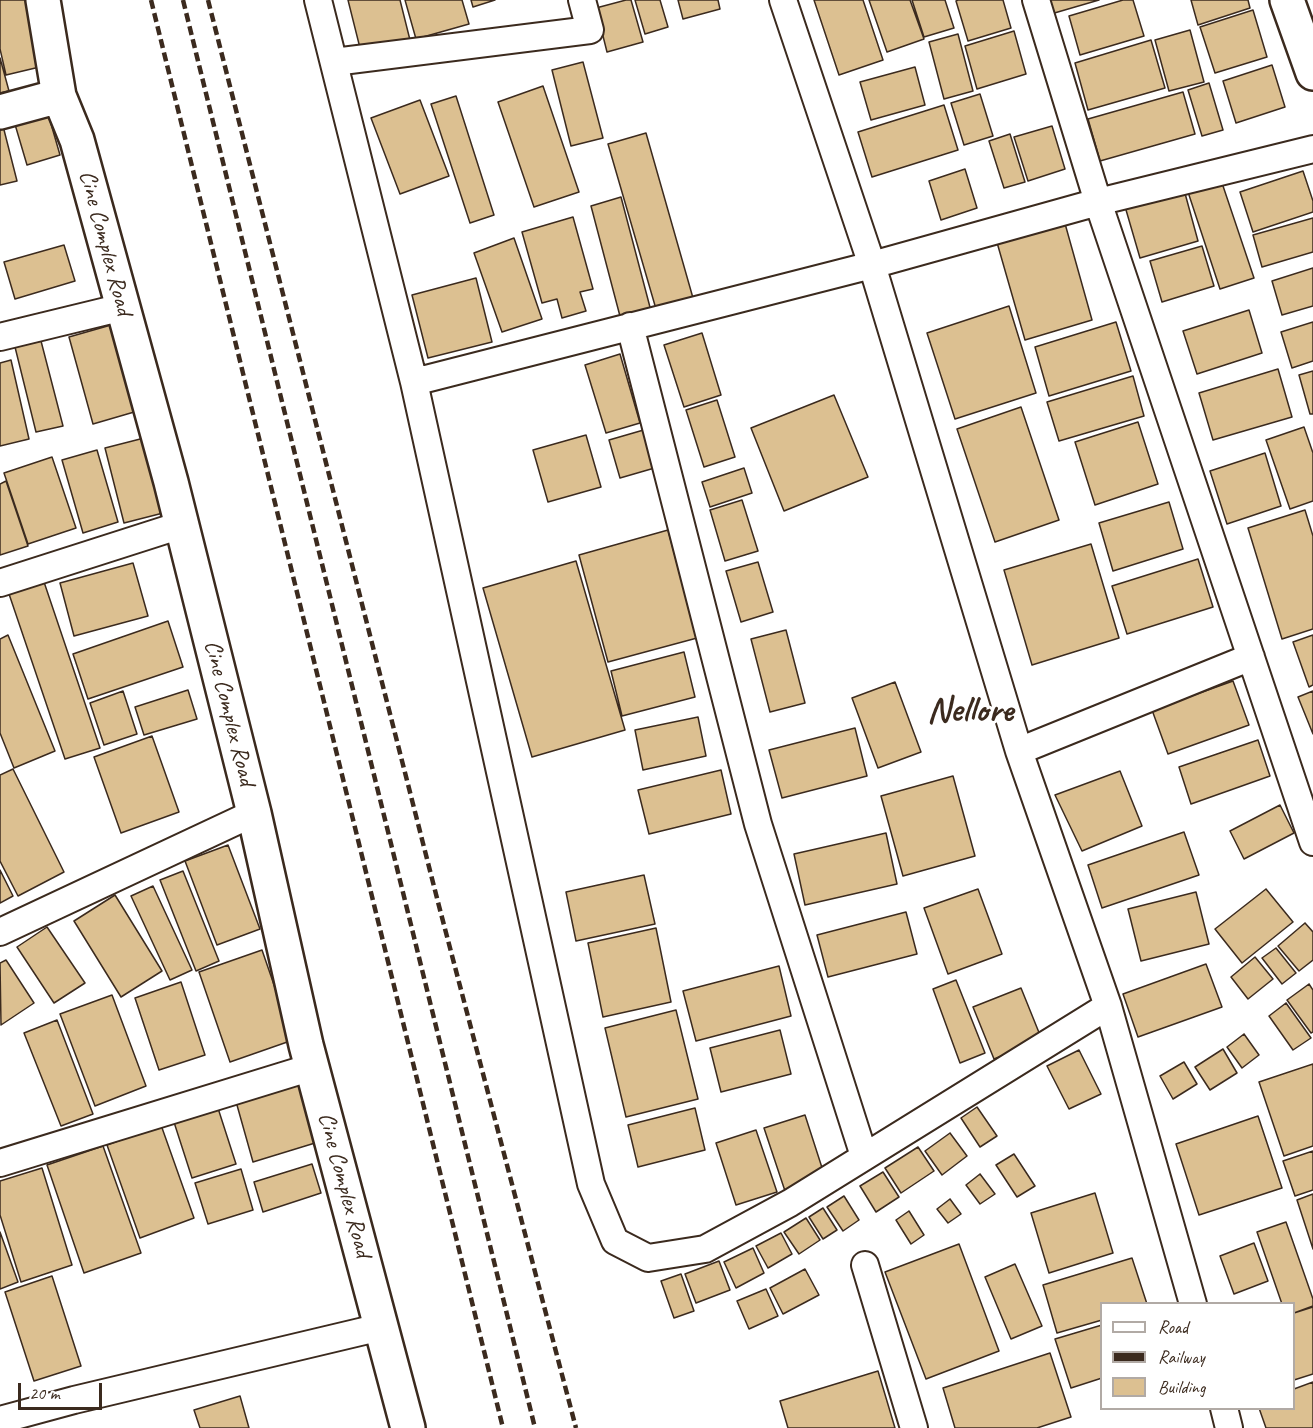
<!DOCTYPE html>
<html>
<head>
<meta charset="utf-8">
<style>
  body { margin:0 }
  #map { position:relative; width:1313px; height:1428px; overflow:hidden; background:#fff; font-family:Caveat,sans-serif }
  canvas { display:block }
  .legend { position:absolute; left:1100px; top:1302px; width:195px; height:108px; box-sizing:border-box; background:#fff; border:2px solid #b1aaa5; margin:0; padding:8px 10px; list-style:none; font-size:18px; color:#3b2a1e }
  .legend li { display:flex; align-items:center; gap:12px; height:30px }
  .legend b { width:30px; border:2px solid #b1aaa5 }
  .scale { position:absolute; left:18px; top:1383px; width:84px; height:27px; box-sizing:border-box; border:3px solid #3b2a1e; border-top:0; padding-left:8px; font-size:18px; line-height:21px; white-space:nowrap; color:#3b2a1e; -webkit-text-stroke:4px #fff; paint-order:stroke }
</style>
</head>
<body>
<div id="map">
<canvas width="1313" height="1428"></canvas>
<ul class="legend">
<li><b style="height:8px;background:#fff"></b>Road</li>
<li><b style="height:8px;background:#3b2a1e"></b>Railway</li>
<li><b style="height:16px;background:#dcc091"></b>Building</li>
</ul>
<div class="scale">20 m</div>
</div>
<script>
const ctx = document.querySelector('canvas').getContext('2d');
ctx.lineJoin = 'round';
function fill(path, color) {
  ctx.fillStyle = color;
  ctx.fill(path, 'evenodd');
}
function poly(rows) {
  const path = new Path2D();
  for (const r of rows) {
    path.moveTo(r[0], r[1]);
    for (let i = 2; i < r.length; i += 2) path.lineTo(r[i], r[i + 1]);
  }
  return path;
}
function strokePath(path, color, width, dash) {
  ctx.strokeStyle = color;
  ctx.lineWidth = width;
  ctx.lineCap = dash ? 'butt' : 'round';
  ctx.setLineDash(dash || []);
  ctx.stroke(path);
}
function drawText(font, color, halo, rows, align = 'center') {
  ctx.font = font + ' Caveat,sans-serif';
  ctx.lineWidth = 6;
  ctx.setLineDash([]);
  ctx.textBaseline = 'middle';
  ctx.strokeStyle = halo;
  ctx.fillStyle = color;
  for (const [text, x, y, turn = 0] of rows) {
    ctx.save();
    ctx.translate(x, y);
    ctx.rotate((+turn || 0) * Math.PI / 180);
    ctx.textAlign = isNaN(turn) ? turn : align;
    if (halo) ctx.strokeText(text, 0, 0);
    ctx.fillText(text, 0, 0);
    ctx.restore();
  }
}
const building = poly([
  [0,0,33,0,48,65,6,75,0,49,0,0],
  [348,0,400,0,411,44,362,56,348,0],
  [405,0,462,0,469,24,416,39,405,0],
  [471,0,495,0,473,7,471,0],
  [626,0,631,0,643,42,607,52,596,8,626,0],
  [635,0,660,0,668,27,645,34,635,0],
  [678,0,718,0,720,9,683,19,678,0],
  [814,0,863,0,883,60,839,75,814,0],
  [869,0,910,0,924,39,887,52,869,0],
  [912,0,945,0,954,28,924,37,912,0],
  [958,0,1003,0,1011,28,968,41,956,1,958,0],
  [1047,0,1099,0,1051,14,1047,0],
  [1123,0,1133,0,1144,36,1080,55,1069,16,1123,0],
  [1191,0,1248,0,1250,8,1198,25,1191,0],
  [1253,10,1267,57,1215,73,1200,27,1253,10],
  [1190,30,1204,82,1169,91,1155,40,1190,30],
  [1014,31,1026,74,977,89,965,46,1014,31],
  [958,34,973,91,944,99,929,42,958,34],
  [1151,40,1165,88,1088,110,1075,63,1151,40],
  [0,58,9,91,0,93,0,58],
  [583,62,603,138,571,146,552,70,583,62],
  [1272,65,1285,107,1236,123,1223,81,1272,65],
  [915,67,925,105,871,120,860,82,915,67],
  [1209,83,1223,130,1202,136,1188,90,1209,83],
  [543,86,579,192,534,207,498,102,543,86],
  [1183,92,1195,134,1100,161,1088,119,1183,92],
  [980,94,993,136,964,145,951,103,980,94],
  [456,96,494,215,470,223,431,104,456,96],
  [420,100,449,176,400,194,371,118,420,100],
  [944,105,958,150,872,177,858,132,944,105],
  [47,110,60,155,27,165,14,121,47,110],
  [2,122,17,181,0,185,0,123,2,122],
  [1052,126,1065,169,1028,181,1014,137,1052,126],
  [646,133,693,298,656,309,608,144,646,133],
  [1010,134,1025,182,1004,188,989,141,1010,134],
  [965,169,977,208,941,220,929,181,965,169],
  [1303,171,1313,201,1313,212,1253,232,1240,192,1303,171],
  [1221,180,1254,278,1220,289,1188,192,1221,180],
  [1183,186,1198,241,1140,258,1124,203,1183,186],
  [621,197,651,311,621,320,591,206,621,197],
  [573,217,593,289,580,292,586,311,562,318,557,299,542,303,522,232,573,217],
  [1313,218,1313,252,1262,267,1253,235,1313,218],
  [1064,220,1092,320,1025,340,996,239,1064,220],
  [514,238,542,319,502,332,474,253,514,238],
  [64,245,75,281,15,299,4,262,64,245],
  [1202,246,1214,286,1162,302,1150,261,1202,246],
  [1313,268,1313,306,1282,315,1272,281,1313,268],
  [476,278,492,342,428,358,412,295,476,278],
  [1009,306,1036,393,955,419,927,333,1009,306],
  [1249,310,1262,353,1197,374,1183,331,1249,310],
  [1116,322,1131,371,1049,396,1035,347,1116,322],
  [1313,322,1313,361,1292,368,1281,332,1313,322],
  [118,323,141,410,93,424,69,337,118,323],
  [702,333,721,395,684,407,664,345,702,333],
  [41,341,63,426,36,432,15,347,41,341],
  [620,354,640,423,606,433,585,365,620,354],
  [11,360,29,439,0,446,0,363,11,360],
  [1278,369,1292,417,1213,440,1199,393,1278,369],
  [1313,371,1313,414,1310,414,1299,375,1313,371],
  [1133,376,1144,416,1059,441,1047,402,1133,376],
  [834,395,868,477,784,511,751,428,834,395],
  [717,400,735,457,704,467,686,410,717,400],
  [1021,407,1059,520,995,542,957,429,1021,407],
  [1138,422,1158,484,1095,505,1075,442,1138,422],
  [1304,427,1313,453,1313,501,1290,509,1266,440,1304,427],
  [647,429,658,467,620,478,609,440,647,429],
  [586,435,601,487,548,502,533,450,586,435],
  [148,437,167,512,124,523,105,448,148,437],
  [97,450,118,522,83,533,62,460,97,450],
  [1265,453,1281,506,1227,524,1210,471,1265,453],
  [52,457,76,528,28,544,4,473,52,457],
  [744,468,752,493,710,507,702,482,744,468],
  [6,481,28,546,0,555,0,484,6,481],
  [742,500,758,551,725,561,710,510,742,500],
  [1169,502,1183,549,1113,571,1099,523,1169,502],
  [1305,510,1313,536,1313,629,1282,639,1248,528,1305,510],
  [668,530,697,638,608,662,579,555,668,530],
  [1091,544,1119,638,1032,665,1004,570,1091,544],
  [1198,559,1213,607,1127,634,1112,586,1198,559],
  [576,561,625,730,532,757,483,588,576,561],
  [758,562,773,612,741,622,726,571,758,562],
  [133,563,148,616,74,636,60,583,133,563],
  [43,579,100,748,65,759,8,591,43,579],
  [168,621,183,667,88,699,73,654,168,621],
  [786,630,805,703,770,712,751,639,786,630],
  [8,635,55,751,14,768,0,733,0,639,8,635],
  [1313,635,1313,685,1309,687,1293,642,1313,635],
  [684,652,695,697,622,716,611,671,684,652],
  [1233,681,1249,725,1168,754,1152,710,1233,681],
  [895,682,921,752,878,768,852,698,895,682],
  [188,690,197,719,144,735,135,707,188,690],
  [123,691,137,734,104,745,90,703,123,691],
  [1313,691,1313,734,1298,697,1313,691],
  [698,717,706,756,643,770,635,730,698,717],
  [855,728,867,776,782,798,769,750,855,728],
  [152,736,179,812,121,833,94,757,152,736],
  [1258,740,1270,776,1191,804,1179,767,1258,740],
  [13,769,64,872,18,896,0,861,0,775,13,769],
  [721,770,731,814,649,834,638,790,721,770],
  [1120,771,1142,826,1082,851,1055,795,1120,771],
  [953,776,975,856,903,876,881,796,953,776],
  [1280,805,1294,833,1244,859,1230,831,1280,805],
  [1184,832,1199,875,1102,908,1088,865,1184,832],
  [886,833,897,884,805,905,794,854,886,833],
  [228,845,260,929,217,945,185,861,228,845],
  [0,870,13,896,0,903,0,870],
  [183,871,219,961,196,971,160,880,183,871],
  [644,875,655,924,576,941,566,892,644,875],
  [153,886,192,970,170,980,131,896,153,886],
  [978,889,1002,954,948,974,924,908,978,889],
  [1266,889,1293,922,1242,963,1215,929,1266,889],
  [1196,892,1209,944,1141,961,1128,909,1196,892],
  [115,895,162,971,121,997,74,921,115,895],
  [906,912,917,954,828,977,817,935,906,912],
  [1305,923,1313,932,1313,960,1299,971,1278,946,1305,923],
  [47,927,85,983,54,1003,17,947,47,927],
  [656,928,671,1002,603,1017,588,943,656,928],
  [1276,948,1296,973,1282,984,1262,958,1276,948],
  [262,950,293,1040,230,1062,199,972,262,950],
  [1255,957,1273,979,1248,999,1231,977,1255,957],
  [6,960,34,1003,1,1025,0,963,6,960],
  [1206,964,1222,1007,1138,1037,1123,994,1206,964],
  [779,966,791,1016,696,1041,683,991,779,966],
  [956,980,985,1053,960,1063,933,989,956,980],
  [181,982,205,1055,159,1070,135,998,181,982],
  [1309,984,1313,990,1313,1032,1311,1033,1287,1000,1309,984],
  [1021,988,1042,1040,994,1059,973,1007,1021,988],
  [112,995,146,1086,95,1106,60,1014,112,995],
  [1286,1003,1311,1038,1293,1050,1269,1016,1286,1003],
  [676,1010,698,1099,626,1117,605,1028,676,1010],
  [57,1020,93,1114,61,1126,24,1033,57,1020],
  [780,1030,791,1074,721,1092,710,1048,780,1030],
  [1244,1034,1259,1055,1242,1068,1227,1047,1244,1034],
  [1223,1049,1237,1073,1210,1090,1195,1067,1223,1049],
  [1079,1050,1101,1094,1069,1109,1047,1066,1079,1050],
  [1184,1062,1197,1084,1173,1099,1160,1076,1184,1062],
  [1313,1064,1313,1146,1284,1156,1259,1082,1313,1064],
  [297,1079,315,1143,253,1162,235,1098,297,1079],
  [216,1102,236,1164,192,1178,172,1116,216,1102],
  [977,1107,997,1136,980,1147,961,1118,977,1107],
  [695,1108,705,1150,638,1167,628,1125,695,1108],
  [805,1115,825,1177,785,1191,764,1128,805,1115],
  [1258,1116,1282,1188,1199,1215,1176,1144,1258,1116],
  [161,1125,194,1218,140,1238,107,1145,161,1125],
  [756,1130,777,1192,736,1205,716,1143,756,1130],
  [950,1133,967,1156,942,1175,925,1151,950,1133],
  [103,1146,141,1253,84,1273,47,1165,103,1146],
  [918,1147,934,1171,901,1193,885,1168,918,1147],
  [1313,1151,1313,1190,1295,1196,1283,1161,1313,1151],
  [1014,1154,1035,1186,1017,1197,996,1165,1014,1154],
  [312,1164,321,1193,263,1212,254,1182,312,1164],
  [42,1168,72,1265,21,1282,0,1215,0,1181,42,1168],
  [241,1169,253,1210,208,1224,195,1183,241,1169],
  [883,1172,899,1197,876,1212,860,1186,883,1172],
  [980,1174,995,1194,980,1204,966,1185,980,1174],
  [1095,1193,1113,1253,1049,1273,1031,1213,1095,1193],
  [1313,1194,1313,1249,1297,1200,1313,1194],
  [844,1196,859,1220,843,1231,827,1207,844,1196],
  [950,1199,961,1214,948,1223,937,1209,950,1199],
  [823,1208,837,1230,823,1239,809,1217,823,1208],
  [909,1211,924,1235,911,1244,896,1220,909,1211],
  [806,1218,820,1240,799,1254,784,1232,806,1218],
  [1286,1222,1313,1299,1313,1306,1294,1313,1294,1304,1282,1304,1257,1232,1286,1222],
  [0,1232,18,1282,0,1289,0,1232],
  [781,1233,792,1254,768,1268,756,1246,781,1233],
  [1254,1243,1268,1281,1234,1294,1220,1256,1254,1243],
  [959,1244,999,1351,926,1379,885,1272,959,1244],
  [753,1248,764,1273,736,1288,724,1262,753,1248],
  [1132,1258,1147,1304,1102,1304,1102,1320,1057,1333,1043,1285,1132,1258],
  [719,1261,730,1290,696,1303,685,1274,719,1261],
  [1015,1264,1042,1326,1011,1339,985,1277,1015,1264],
  [805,1269,819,1295,783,1314,770,1288,805,1269],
  [681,1274,694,1311,674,1318,661,1281,681,1274],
  [52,1276,81,1366,34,1381,5,1292,52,1276],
  [766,1289,778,1316,749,1329,737,1301,766,1289],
  [1313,1307,1313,1374,1294,1380,1294,1313,1313,1307],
  [1102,1325,1102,1378,1071,1388,1055,1339,1102,1325],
  [1050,1353,1071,1417,1037,1428,955,1428,943,1388,1050,1353],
  [878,1371,895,1428,788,1428,780,1401,878,1371],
  [1313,1382,1313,1428,1266,1428,1259,1408,1294,1408,1294,1389,1313,1382],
  [240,1396,249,1428,200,1428,194,1410,240,1396]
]);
fill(building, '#dcc091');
strokePath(building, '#3b2a1e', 1.5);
const street = poly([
  [318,0,414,382,591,1184,615,1241,648,1258,705,1249,790,1203,1108,1006],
  [783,0,872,265,1019,751,1108,1006,1193,1304],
  [1036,0,1098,202,1313,842],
  [334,62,590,30,582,0],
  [630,326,758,824,864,1156],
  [0,337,123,307],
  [414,382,872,265,1098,202,1313,149],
  [0,583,181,525],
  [1019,751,1251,657],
  [0,932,254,813],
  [0,1163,312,1067],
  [865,1265,914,1428],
  [1224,1408,1229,1428],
  [0,1420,74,1400,381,1327]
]);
const secondary = poly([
  [43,0,59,96,77,140,171,482,254,813,306,1045,408,1428],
  [1287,0,1313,73],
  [0,112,59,96]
]);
strokePath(street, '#3b2a1e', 30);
strokePath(secondary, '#3b2a1e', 38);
strokePath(street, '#fff', 26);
strokePath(secondary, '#fff', 33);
strokePath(poly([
  [151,0,503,1428],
  [183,0,535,1428],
  [208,0,439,906,576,1428]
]), '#3b2a1e', 4.5, [9, 4.5]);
drawText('24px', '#3b2a1e', '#fff', [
  ["Cine Complex Road",105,243,75],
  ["Cine Complex Road",229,713,76],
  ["Cine Complex Road",344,1185,75]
]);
drawText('bold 36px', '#3b2a1e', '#fff', [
  ["Nellore",970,712]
]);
</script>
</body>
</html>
